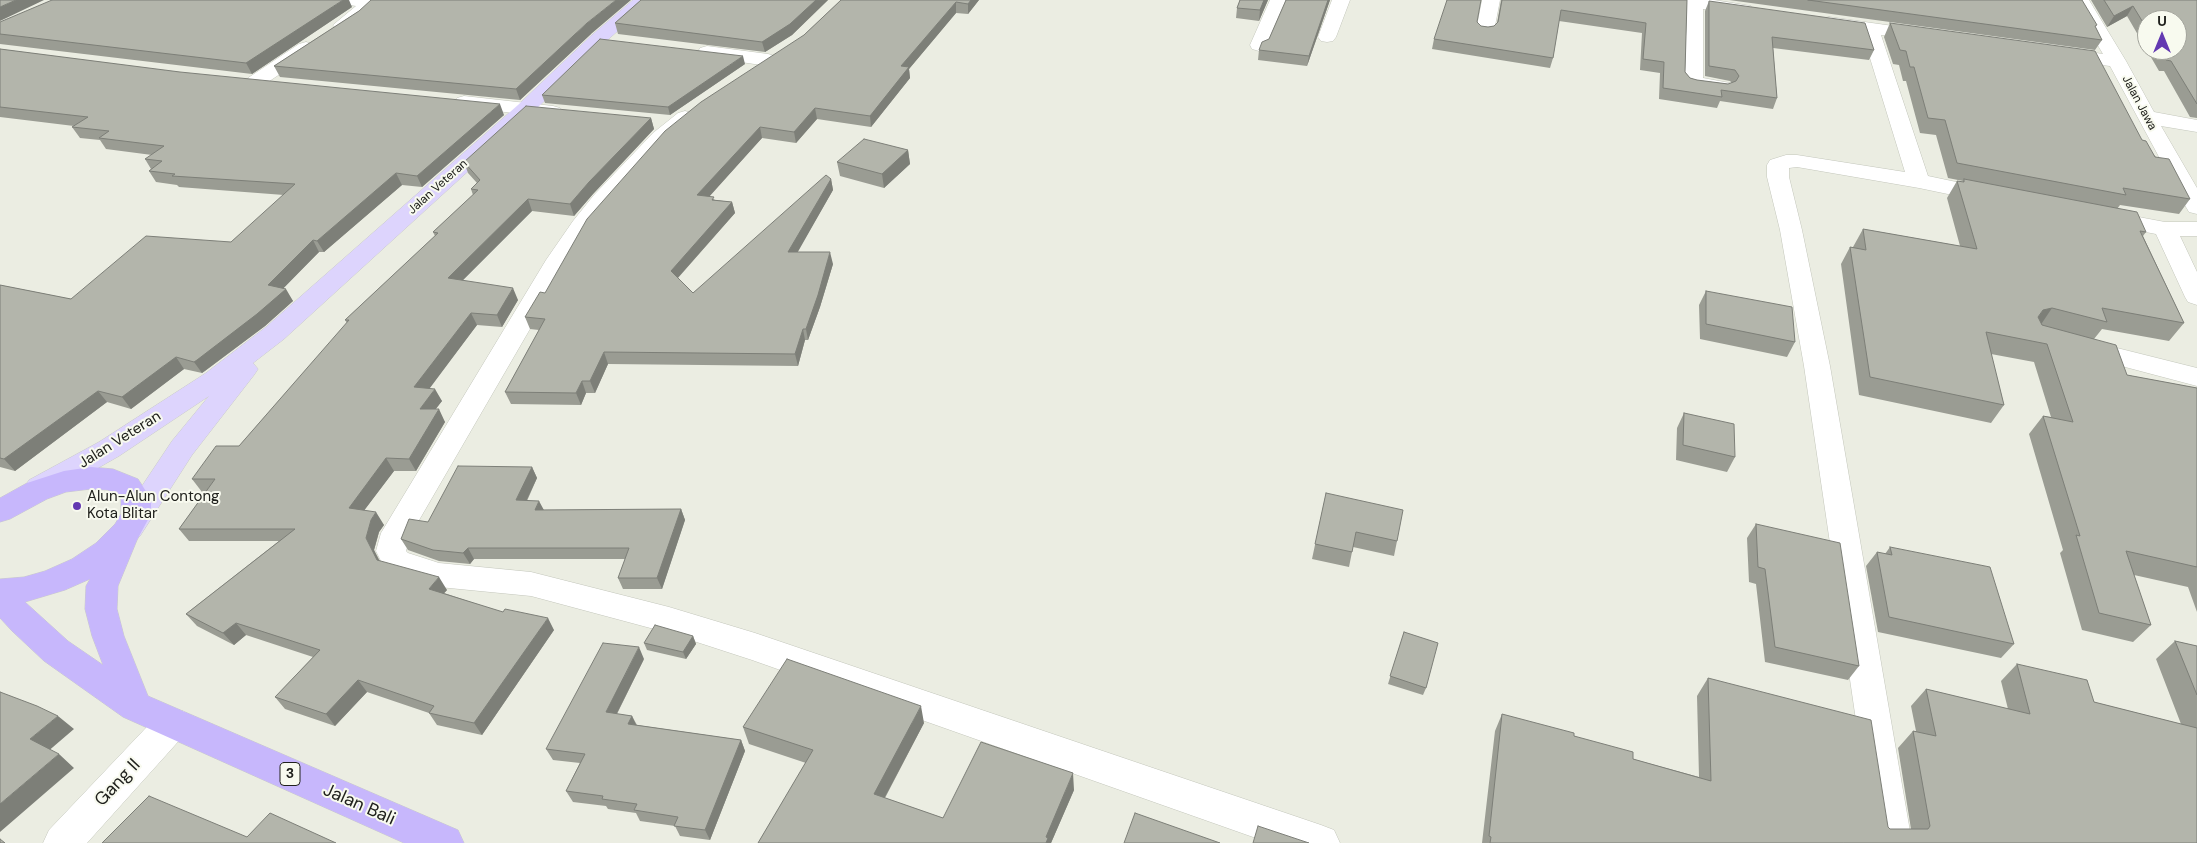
<!DOCTYPE html>
<html>
<head>
<meta charset="utf-8">
<style>
  body { margin:0 }
  #map { position:relative; width:2197px; height:843px; overflow:hidden; background:#ebede2; font-family:"DM Sans",sans-serif }
  canvas { display:block }
  .north { position:absolute; left:2137px; top:10px; width:50px; height:50px; box-sizing:border-box; background:#f8faef; border:1px solid #a2a39b; border-radius:50%; rotate:0deg; font-size:14px; font-weight:700; line-height:20px; text-align:center; color:#20211d }
  .north::after { content:''; display:block; margin:auto; width:18px; height:22px; background:#6339b1; clip-path:polygon(50% 0,100% 100%,50% 72%,0 100%) }
</style>
</head>
<body>
<div id="map">
<canvas width="2197" height="843"></canvas>
<div class="north">U</div>
</div>
<script>
const ctx = document.querySelector('canvas').getContext('2d');
ctx.lineJoin = 'round';
function poly(rows) {
  const path = new Path2D();
  for (const r of rows) {
    path.moveTo(r[0], r[1]);
    for (let i = 2; i < r.length; i += 2) path.lineTo(r[i], r[i + 1]);
  }
  return path;
}
function strokePath(path, color, width, dash) {
  ctx.strokeStyle = color;
  ctx.lineWidth = width;
  ctx.lineCap = dash ? 'butt' : 'round';
  ctx.setLineDash(dash || []);
  ctx.stroke(path);
}
function fill(path, color) {
  ctx.fillStyle = color;
  ctx.fill(path, 'evenodd');
}
function drawText(font, color, halo, rows, align = 'center') {
  ctx.font = font + ' "DM Sans",sans-serif';
  ctx.lineWidth = 4;
  ctx.setLineDash([]);
  ctx.textBaseline = 'middle';
  ctx.strokeStyle = halo;
  ctx.fillStyle = color;
  for (const [text, x, y, turn = 0] of rows) {
    ctx.save();
    ctx.translate(x, y);
    ctx.rotate((+turn || 0) * Math.PI / 180);
    ctx.textAlign = isNaN(turn) ? turn : align;
    if (halo) ctx.strokeText(text, 0, 0);
    ctx.fillText(text, 0, 0);
    ctx.restore();
  }
}
const minor = poly([
  [341,0,376,0,379,4,348,29,342,30,336,29,333,25,356,6,344,4,341,0],
  [1270,0,1288,0,1266,49,1259,51,1252,49,1250,45,1270,0],
  [1332,0,1350,0,1336,37,1333,41,1327,42,1321,41,1318,37,1332,0],
  [1482,0,1500,0,1494,31,1491,35,1485,36,1479,35,1476,31,1482,0],
  [1670,0,1714,0,1751,6,1754,10,1751,14,1745,15,1703,9,1703,78,1730,83,1733,87,1730,91,1723,93,1693,89,1686,87,1683,83,1685,6,1673,4,1670,0],
  [2071,0,2089,0,2126,61,2154,112,2197,120,2197,132,2161,126,2197,188,2197,214,2189,212,2186,207,2110,66,2062,60,2055,58,2053,54,2055,50,2062,48,2103,54,2071,0],
  [1829,17,1929,31,1932,35,1929,39,1923,40,1881,35,1928,176,1999,191,2002,196,1999,201,1991,203,1919,188,1797,167,1789,168,1789,177,1802,230,1830,366,1912,843,1874,843,1804,366,1780,230,1767,177,1767,165,1770,160,1786,155,1797,155,1905,172,1862,32,1823,26,1820,22,1823,18,1829,17],
  [306,42,313,44,315,48,313,52,262,86,255,88,248,86,245,82,248,78,299,44,306,42],
  [707,46,768,54,775,56,777,60,775,64,768,66,700,56,698,52,700,48,707,46],
  [464,96,553,106,560,108,563,112,560,116,553,118,457,106,454,102,457,98,464,96],
  [685,111,692,113,695,117,692,121,667,141,610,205,570,260,411,534,406,551,408,553,439,563,531,572,669,607,755,633,1321,825,1334,830,1340,843,1270,843,752,660,669,633,531,596,439,587,386,571,376,551,381,533,546,260,573,221,594,195,653,133,678,113,685,111],
  [2107,211,2165,222,2197,222,2197,236,2180,236,2197,272,2197,305,2188,302,2185,297,2156,234,2099,223,2096,218,2099,213,2107,211],
  [2085,340,2197,368,2197,386,2076,354,2072,348,2076,342,2085,340],
  [173,708,185,712,190,723,185,734,87,843,43,843,49,830,161,712,173,708]
]);
const major = poly([
  [633,0,653,0,604,43,532,113,284,339,253,363,258,369,254,375,192,455,140,536,129,539,118,536,114,528,172,441,209,396,119,456,49,496,39,499,29,496,24,488,29,480,99,442,147,411,206,373,266,327,518,105,592,35,633,0]
]);
const highway = poly([
  [91,467,113,469,138,479,151,499,151,514,137,540,118,586,117,609,124,636,148,696,458,830,464,843,404,843,123,717,44,661,12,631,0,618,0,579,24,577,45,571,72,559,96,543,115,524,121,514,121,500,118,495,108,490,91,489,66,492,47,499,10,519,0,522,0,498,27,483,64,471,91,467],
  [90,579,86,586,85,609,92,636,103,665,68,641,25,602,65,590,90,579]
]);
strokePath(minor, '#c3c6bb', 1);
strokePath(major, '#c9cac9', 1);
strokePath(highway, '#c9cac9', 1);
fill(minor, '#fff');
fill(major, '#ddd4fd');
fill(highway, '#c7b7fc');
fill(poly([
  [641,0,828,0,792,35,765,52,618,34,615,23],
  [841,0,979,0,968,14,956,13,909,69,910,78,871,127,817,119,796,143,762,138,709,196,715,200,732,202,735,213,678,278,693,293,831,179,833,190,797,252,833,264,820,307,808,340,805,340,798,366,608,364,595,393,586,393,581,405,511,404,505,392,539,330,530,329,525,317,545,293,804,35],
  [1240,0,1268,0,1259,21,1236,18,1237,8],
  [1286,0,1330,0,1307,66,1258,60,1259,50,1269,39],
  [1501,0,1687,0,1685,72,1690,78,1697,80,1728,84,1732,83,1730,81,1705,76,1705,11,1709,1,1874,50,1869,60,1773,48,1777,98,1773,109,1720,101,1717,108,1659,99,1660,73,1640,70,1642,33,1559,21,1553,58,1550,68,1432,49,1434,39,1477,22,1481,26,1488,27,1494,26,1497,23],
  [1729,0,2082,0,2102,40,2095,50],
  [2091,0,2197,0,2197,118,2190,117,2164,71,2159,71,2127,16,2107,27],
  [2147,20,2177,50,2147,50],
  [352,7,252,74,0,44,0,22],
  [359,11,591,34,520,100,280,77,274,66],
  [1890,23,2142,140,2190,199,2179,214,2120,205,2117,209,2146,232,2143,236,2184,323,2169,341,2102,329,2094,339,2127,375,2197,388,2197,612,2188,587,2134,575,2151,625,2133,642,2082,630,2060,553,2063,550,2029,434,2043,416,2051,417,2034,362,1991,354,2004,405,1991,423,1859,395,1841,264,1850,247,1853,247,1863,229,1960,246,1947,198,1957,181,1962,182,1963,181,1948,178,1936,135,1920,133,1906,81,1903,81,1899,65,1893,64,1884,37],
  [0,49,504,115,422,187,402,185,324,252,319,252,283,288,293,301,265,326,205,371,202,373,184,369,131,409,107,402,15,471,0,467,0,285,71,299,231,242,284,195,179,187,177,185,156,182,149,171,151,169,145,159,152,155,106,149,100,140,80,138,72,127,74,126,0,117],
  [745,64,670,115,545,103,542,95],
  [651,118,654,129,593,194,574,216,532,211,463,280,518,300,502,327,477,325,429,388,442,401,435,409,445,422,416,471,394,471,364,510,384,525,379,532,374,550,380,561,447,590,444,593,554,630,482,735,437,725,429,713,367,692,335,726,285,709,275,697,313,657,246,635,234,645,197,626,186,614,279,541,189,541,179,529,206,492,202,492,192,479,239,446,347,323,345,320,435,236,433,232,473,195,471,189,477,183,468,173,464,162],
  [908,150,910,164,884,188,840,176,837,162],
  [1706,291,1795,342,1787,357,1700,339,1699,305],
  [1684,413,1735,457,1727,472,1676,460,1677,428],
  [532,467,537,478,527,501,544,510,681,509,685,520,662,589,623,589,618,578,625,559,474,559,470,564,439,561,408,550,401,539,428,522],
  [1326,493,1397,541,1394,556,1353,547,1349,567,1312,559],
  [1756,524,1859,666,1848,680,1765,662,1756,584,1749,582,1747,538],
  [1890,547,2014,644,2001,658,1878,632,1866,566,1877,552,1885,554],
  [1404,632,1426,688,1423,695,1388,684],
  [693,636,696,644,686,659,647,650,644,643],
  [2175,641,2197,646,2197,843,1482,843,1495,731,1502,714,1574,736,1633,759,1699,777,1697,696,1708,678,1890,829,1911,829,1898,748,1913,731,1916,731,1911,706,1926,689,2008,709,2001,681,2017,664,2094,702,2181,724,2156,659],
  [644,659,617,714,632,716,637,725,741,740,745,751,710,840,680,836,675,826,640,821,636,813,608,809,606,806,573,802,566,791,580,763,553,760,546,749],
  [924,723,885,798,943,818,1074,790,1051,843,758,843,806,763,749,744,743,727]
]), '#9a9c93');
fill(poly([
  [16,0,44,0,0,21,0,7],
  [343,0,349,0,352,7,252,74,246,63],
  [616,0,631,0,591,34,520,100,516,89,587,23],
  [816,0,828,0,792,35,765,52,762,42],
  [971,0,979,0,968,14,968,4],
  [1264,0,1268,0,1259,21,1260,10],
  [1328,0,1330,0,1307,66,1309,56],
  [956,2,956,13,909,69,910,78,871,127,870,116,901,66],
  [2133,6,2127,16,2107,27,2114,16],
  [743,56,745,64,670,115,668,107],
  [500,104,504,115,422,187,417,176],
  [815,108,817,119,796,143,794,132],
  [651,118,654,129,593,194,574,216,570,204,589,182],
  [760,127,762,138,700,207,697,195],
  [908,150,910,164,884,188,882,174],
  [396,173,402,185,324,252,317,241],
  [831,179,833,190,791,264,788,252],
  [528,199,532,211,453,290,448,278],
  [732,202,735,213,674,282,671,271],
  [313,240,319,252,275,297,268,285],
  [830,252,833,264,820,307,808,340,806,329],
  [513,288,518,300,502,327,497,315],
  [286,289,293,301,265,326,202,373,194,362],
  [2052,308,2040,326,2031,328,2043,310],
  [471,313,477,325,421,400,414,387],
  [803,329,805,340,798,366,795,354],
  [604,352,608,364,595,393,590,381],
  [176,357,184,369,131,409,122,397],
  [582,381,586,393,581,405,576,393],
  [435,389,442,401,426,422,420,409],
  [98,391,107,402,15,471,4,459],
  [439,409,445,422,416,471,409,459],
  [386,458,394,471,357,520,349,508],
  [532,467,537,478,521,512,516,500],
  [539,501,545,512,535,510],
  [681,509,685,520,662,589,657,578],
  [376,512,384,525,379,532,374,550,385,573,377,560,366,538,371,520],
  [468,548,474,559,470,564,463,553],
  [439,577,447,590,437,601,429,589],
  [548,618,554,630,482,735,474,723],
  [236,623,246,635,234,645,223,633],
  [693,636,696,644,686,659,683,652],
  [639,647,644,659,612,723,606,712],
  [358,680,367,692,335,726,326,714],
  [921,706,924,723,878,810,874,794],
  [58,716,74,729,46,753,30,739],
  [632,716,637,727,628,724],
  [741,740,745,751,710,840,705,830],
  [59,754,74,768,0,832,0,804],
  [1073,773,1074,790,1051,843,1046,843,1046,837]
]), '#7d7f78');
const building = poly([
  [0,0,16,0,0,7,0,0],
  [52,0,343,0,246,63,0,34,0,22,52,0],
  [371,0,616,0,587,23,516,89,274,66,359,11,371,0],
  [641,0,816,0,790,24,762,42,615,23,641,0],
  [841,0,971,0,968,4,956,2,901,66,909,67,870,116,815,108,794,132,760,127,697,195,714,197,712,200,732,202,671,271,693,293,826,175,831,179,788,252,830,252,818,295,806,329,803,329,795,354,604,352,590,381,582,381,576,393,505,392,545,319,525,317,540,292,545,293,587,219,665,131,701,102,804,35,841,0],
  [1240,0,1264,0,1260,10,1237,8,1240,0],
  [1286,0,1328,0,1309,56,1259,50,1262,42,1269,39,1286,0],
  [1447,0,1481,0,1477,22,1481,26,1488,27,1494,26,1498,22,1502,0,1687,0,1685,72,1690,78,1697,80,1728,84,1736,81,1739,76,1735,70,1709,66,1709,1,1865,23,1874,50,1772,37,1777,98,1721,90,1722,97,1663,88,1664,62,1643,59,1646,23,1561,10,1553,58,1434,39,1447,0],
  [1808,0,2082,0,2097,25,2095,26,2102,40,1808,0],
  [2104,0,2197,0,2197,104,2171,61,2166,60,2160,50,2177,50,2177,20,2147,20,2147,29,2133,6,2114,16,2104,0],
  [1890,23,2095,51,2142,140,2146,141,2155,157,2169,159,2190,199,2123,188,2126,195,1957,163,1945,120,1928,118,1914,67,1910,67,1906,51,1900,50,1890,23],
  [600,39,743,56,668,107,542,95,600,39],
  [0,49,180,72,500,104,417,176,396,173,317,241,313,240,268,285,286,289,257,314,197,360,194,362,176,357,122,397,98,391,4,459,0,458,0,285,71,299,146,236,231,242,295,184,172,176,175,174,149,171,162,161,145,159,164,146,99,138,109,131,72,127,88,117,0,107,0,49],
  [526,106,651,118,589,182,570,204,528,199,448,278,513,288,497,315,471,313,414,387,435,389,420,409,439,409,409,459,386,458,349,508,376,512,371,520,366,538,377,560,439,577,429,589,503,612,505,609,548,618,474,723,429,713,434,706,358,680,326,714,275,697,320,650,236,623,223,633,186,614,295,529,179,529,215,479,192,479,216,446,239,446,349,320,345,320,438,233,433,232,478,190,471,189,480,180,464,162,526,106],
  [864,139,908,150,882,174,837,162,864,139],
  [1964,179,2137,212,2146,232,2140,231,2184,323,2102,308,2107,322,2052,308,2043,310,2038,317,2042,325,2116,345,2127,375,2197,388,2197,567,2126,551,2151,625,2099,613,2076,535,2080,536,2043,416,2073,422,2047,344,1986,332,2004,405,1870,377,1850,247,1866,250,1863,229,1977,249,1957,181,1964,182,1964,179],
  [1706,291,1792,307,1795,342,1706,324,1706,291],
  [1684,413,1734,424,1735,457,1683,445,1684,413],
  [458,466,532,467,516,500,539,501,535,510,681,509,657,578,618,578,629,548,468,548,463,553,433,550,401,539,409,519,428,522,458,466],
  [1326,493,1403,510,1397,541,1356,532,1352,552,1315,544,1326,493],
  [1756,524,1840,543,1859,666,1775,647,1765,569,1758,567,1756,524],
  [1890,547,1990,567,2014,644,1889,617,1877,552,1892,555,1890,547],
  [655,625,693,636,683,652,644,643,655,625],
  [1404,632,1438,643,1426,688,1390,676,1404,632],
  [2175,641,2197,646,2197,695,2175,641],
  [603,643,639,647,606,712,632,716,628,724,741,740,705,830,674,826,678,817,634,810,637,804,602,799,603,796,566,791,585,754,546,749,603,643],
  [787,659,921,706,874,794,943,818,981,742,1073,773,1046,837,1048,838,1046,843,758,843,813,750,743,727,787,659],
  [2017,664,2087,680,2094,702,2197,728,2197,843,1490,843,1491,837,1489,836,1502,714,1574,733,1574,736,1633,752,1633,759,1711,781,1708,678,1871,720,1888,827,1890,829,1928,829,1930,826,1913,731,1936,736,1926,689,2030,714,2017,664],
  [0,692,37,706,58,716,30,739,59,754,0,804,0,692],
  [149,796,247,837,270,813,336,843,102,843,149,796],
  [1135,813,1220,843,1124,843,1135,813],
  [1258,826,1309,843,1253,843,1258,826],
  [0,839,5,843,0,843,0,839]
]);
fill(building, '#b3b5ab');
strokePath(building, '#7d7f78', 1);
for (const [x, y, r, color] of [
  [77,506,5,"#6339b1"]
]) {
  const dot = new Path2D();
  dot.arc(x, y, r, 0, 2 * Math.PI);
  ctx.fillStyle = color;
  ctx.fill(dot);
  strokePath(dot, '#f8faef', 2);
}
drawText('12px', '#20211d', '#f8faef', [
  ["Jalan Jawa",2139,103,62],
  ["Jalan Veteran",438,187,-42]
]);
for (const [x, y, w] of [
  [290,774,20]
]) {
  const box = new Path2D();
  box.roundRect(x - w / 2, y - 11.5, w, 23, 4);
  ctx.fillStyle = '#f8faef';
  ctx.fill(box);
  strokePath(box, '#20211d', 1);
}
drawText('bold 14px', '#20211d', null, [
  ["3",290,774]
]);
drawText('15px', '#20211d', '#f8faef', [
  ["Jalan Veteran",120,440,-32]
]);
drawText('15px', '#20211d', '#f8faef', [
  ["Alun-Alun Contong",87,497],
  ["Kota Blitar",87,514]
], 'left');
drawText('18px', '#20211d', '#f8faef', [
  ["Gang II",118,783,-47],
  ["Jalan Bali",359,805,24]
]);
</script>
</body>
</html>
